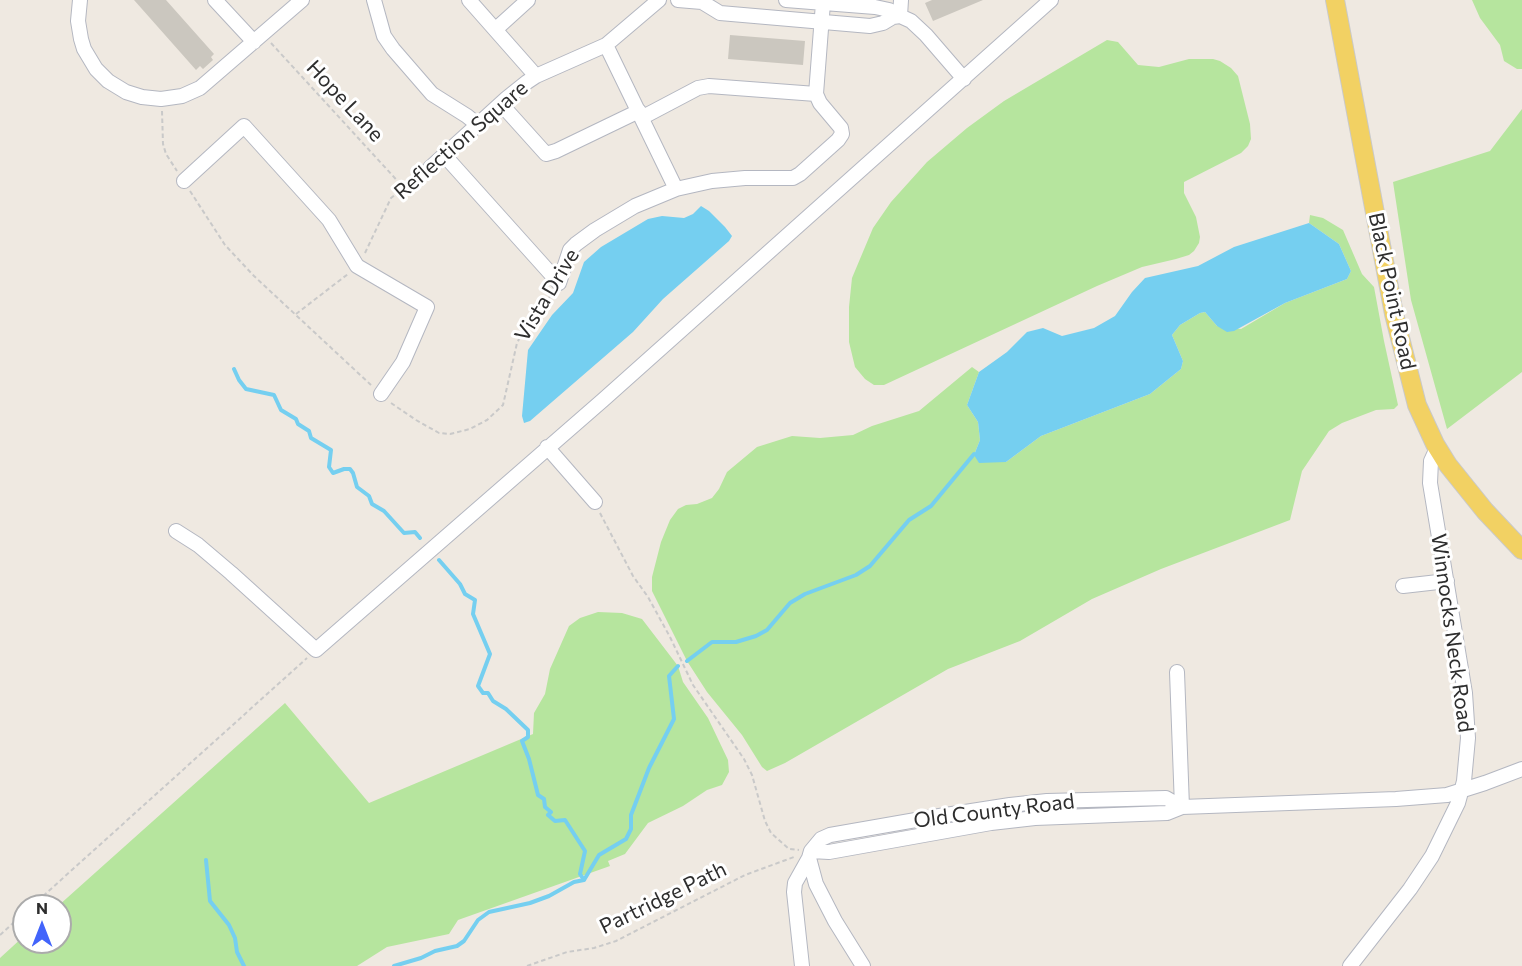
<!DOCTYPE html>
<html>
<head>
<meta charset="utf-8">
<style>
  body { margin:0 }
  #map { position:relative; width:1522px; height:966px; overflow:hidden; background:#efe9e1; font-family:Commissioner,sans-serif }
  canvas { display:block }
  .north { position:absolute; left:12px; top:894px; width:60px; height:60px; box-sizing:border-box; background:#fff; border:2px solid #ababab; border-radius:50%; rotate:0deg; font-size:16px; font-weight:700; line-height:24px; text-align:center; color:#2e2e2e }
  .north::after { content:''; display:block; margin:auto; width:21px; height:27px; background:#4264fb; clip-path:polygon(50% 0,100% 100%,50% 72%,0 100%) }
</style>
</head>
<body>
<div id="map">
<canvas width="1522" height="966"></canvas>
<div class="north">N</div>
</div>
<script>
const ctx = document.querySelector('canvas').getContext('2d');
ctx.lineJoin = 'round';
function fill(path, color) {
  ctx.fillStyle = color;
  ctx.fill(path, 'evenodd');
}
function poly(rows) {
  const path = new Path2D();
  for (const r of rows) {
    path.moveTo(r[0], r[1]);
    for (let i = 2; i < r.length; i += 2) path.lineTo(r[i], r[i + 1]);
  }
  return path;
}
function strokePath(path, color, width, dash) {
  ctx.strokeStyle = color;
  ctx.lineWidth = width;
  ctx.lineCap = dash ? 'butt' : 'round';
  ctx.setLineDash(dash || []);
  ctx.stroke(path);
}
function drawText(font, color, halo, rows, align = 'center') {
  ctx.font = font + ' Commissioner,sans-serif';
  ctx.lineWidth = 6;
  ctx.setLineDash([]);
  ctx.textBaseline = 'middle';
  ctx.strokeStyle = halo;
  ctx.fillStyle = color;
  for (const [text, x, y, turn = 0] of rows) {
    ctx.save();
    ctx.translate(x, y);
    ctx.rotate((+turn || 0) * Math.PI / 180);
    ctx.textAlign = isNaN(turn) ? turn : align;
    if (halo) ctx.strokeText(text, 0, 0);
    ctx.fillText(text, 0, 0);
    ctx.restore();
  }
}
fill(poly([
  [1472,0,1522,0,1522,69,1517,69,1504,61,1500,45,1480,18],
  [1107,40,1118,42,1138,65,1159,67,1189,59,1213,59,1220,61,1231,68,1238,76,1250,124,1251,139,1248,146,1241,153,1184,182,1184,193,1196,217,1200,237,1199,243,1194,251,1189,255,1176,259,1142,267,1097,286,884,385,874,385,865,379,855,367,849,342,849,307,852,278,873,228,891,202,927,162,967,128,1004,101],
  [1522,109,1522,372,1447,429,1411,300,1393,182,1490,151],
  [1310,215,1323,218,1343,230,1362,274,1374,287,1384,341,1398,405,1394,409,1376,410,1342,423,1329,431,1302,471,1290,520,1161,569,1092,599,1020,641,948,669,785,763,767,771,762,767,742,735,707,692,687,661,652,591,652,577,661,542,670,520,678,509,686,505,697,504,712,498,719,489,727,472,757,447,792,436,820,438,853,435,872,426,919,411,972,367,979,372,967,405,978,422,980,440,974,455,1006,462,1041,436,1150,394,1181,369,1183,361,1172,335,1180,325,1200,313,1205,312,1217,326,1241,329,1285,303,1347,279,1351,271,1339,244,1309,223],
  [598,612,622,613,642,619,678,666,683,682,708,718,728,760,729,772,722,785,707,790,683,806,648,823,625,854,608,861,610,866,458,920,449,934,387,947,357,966,0,966,0,958,24,936,24,942,60,942,60,906,58,906,285,703,369,803,533,734,534,713,545,694,550,669,569,626,580,618]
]), '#b6e59e');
fill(poly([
  [701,206,709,211,725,227,732,236,729,241,663,299,633,332,530,421,524,423,522,416,528,350,552,315,573,293,584,262,601,247,648,219,662,216,684,218,693,214],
  [1309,223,1339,244,1351,271,1347,279,1285,303,1234,331,1227,332,1217,326,1205,312,1200,313,1180,325,1172,335,1183,361,1181,369,1150,394,1041,436,1006,462,979,463,974,455,980,440,978,422,967,405,979,372,1007,352,1027,332,1043,328,1062,336,1094,328,1115,316,1132,292,1145,278,1198,266,1234,247]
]), '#75cff0');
strokePath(poly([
  [234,369,239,380,246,389,274,395,281,410,296,419,298,424,309,431,311,438,331,450,329,467,333,473,344,469,350,469,353,473,357,487,369,496,372,504,384,511,404,533,415,532,420,538],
  [439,560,460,584,465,594,475,600,473,614,490,654,478,686,483,693,488,693,493,701,506,709,528,730,528,737,522,741,529,759,538,795,544,799,545,807,551,812,548,815,555,821,565,820,585,851,580,874,584,880],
  [687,661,712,642,736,642,756,636,767,630,790,603,805,594,856,575,870,566,909,520,931,506,974,454],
  [206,860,210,901,229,925,235,938,237,952,244,966],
  [394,966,421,958,435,951,457,946,464,941,478,920,489,912,530,903,549,896,574,882,584,880,599,855,626,839,631,829,631,815,649,768,674,719,669,676,678,666]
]), '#75cff0', 4);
fill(poly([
  [134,0,166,0,214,54,211,57,213,60,203,69,200,66,196,70],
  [932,0,983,0,933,21,925,3],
  [730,35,805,41,803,65,728,59]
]), '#cbc7bf');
const minor = poly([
  [80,0,78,21,81,39,84,49,96,69,108,81,126,92,142,97,161,99,182,96,200,88,302,0],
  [215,0,254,42],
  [374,0,384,36,393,49,432,94,467,116,478,125],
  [469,0,536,76],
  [678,0,702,2,720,13,870,26,883,23,893,17,900,16,889,10,875,7,786,0],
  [901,0,900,16,911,21,926,35,964,79],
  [496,29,528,0],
  [606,45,676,189],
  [501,104,546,154,556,151,639,111],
  [643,117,698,88,709,86,816,94],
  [445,156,559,283],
  [430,168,507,98,527,82,536,76,606,45,659,0],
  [184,181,244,126,329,220,357,266,427,307,403,362,381,394],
  [559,283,570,250,576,244,595,230,635,206,676,189,712,181,745,178,793,178,800,174,838,140,842,134,841,128,820,103,816,94,823,3],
  [547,447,595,502],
  [176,531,198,545,231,573,316,650,603,400,1051,0],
  [1403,586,1447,581],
  [1177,672,1182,807],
  [811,851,829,852,991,823,1035,818,1167,813,1182,807,1396,799,1447,795,1485,783,1522,769],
  [802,966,794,892,795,883,809,858],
  [863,966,835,921,816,884,809,858,811,851,821,839,830,835,933,817,1010,805,1047,801,1166,798,1182,807],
  [1350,966,1410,889,1432,856,1458,803,1464,781,1468,738,1465,693,1430,483,1431,461,1437,448]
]);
const major = poly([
  [1335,0,1394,314,1417,405,1435,444,1448,465,1485,511,1522,550]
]);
strokePath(minor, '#b4b7c1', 16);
strokePath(major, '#c9c9c9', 20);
strokePath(poly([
  [271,43,404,188],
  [162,111,163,144,166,154,177,171],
  [190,191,225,245,254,276,371,385],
  [365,253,391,198,419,176],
  [296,314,348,274],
  [391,403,416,420,439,433,450,434,470,429,487,420,503,405,517,343,524,330,536,319,552,293],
  [600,513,633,576,648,597,670,637,693,685,744,759,752,775,765,821,771,833,789,849,799,850],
  [32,906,307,658],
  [0,935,24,913],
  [527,966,567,952,594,948,616,941,745,875,794,857]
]), '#c9c9c9', 2, [4.5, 3]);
strokePath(minor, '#fff', 14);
strokePath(major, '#f2d163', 18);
drawText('21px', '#2e2e2e', '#fff', [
  ["Hope Lane",345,101,47],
  ["Reflection Square",461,140,-41],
  ["Black Point Road",1392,291,78],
  ["Vista Drive",547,295,-59],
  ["Winnocks Neck Road",1452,633,82],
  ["Old County Road",994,811,-7],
  ["Partridge Path",663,898,-26]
]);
</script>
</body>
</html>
